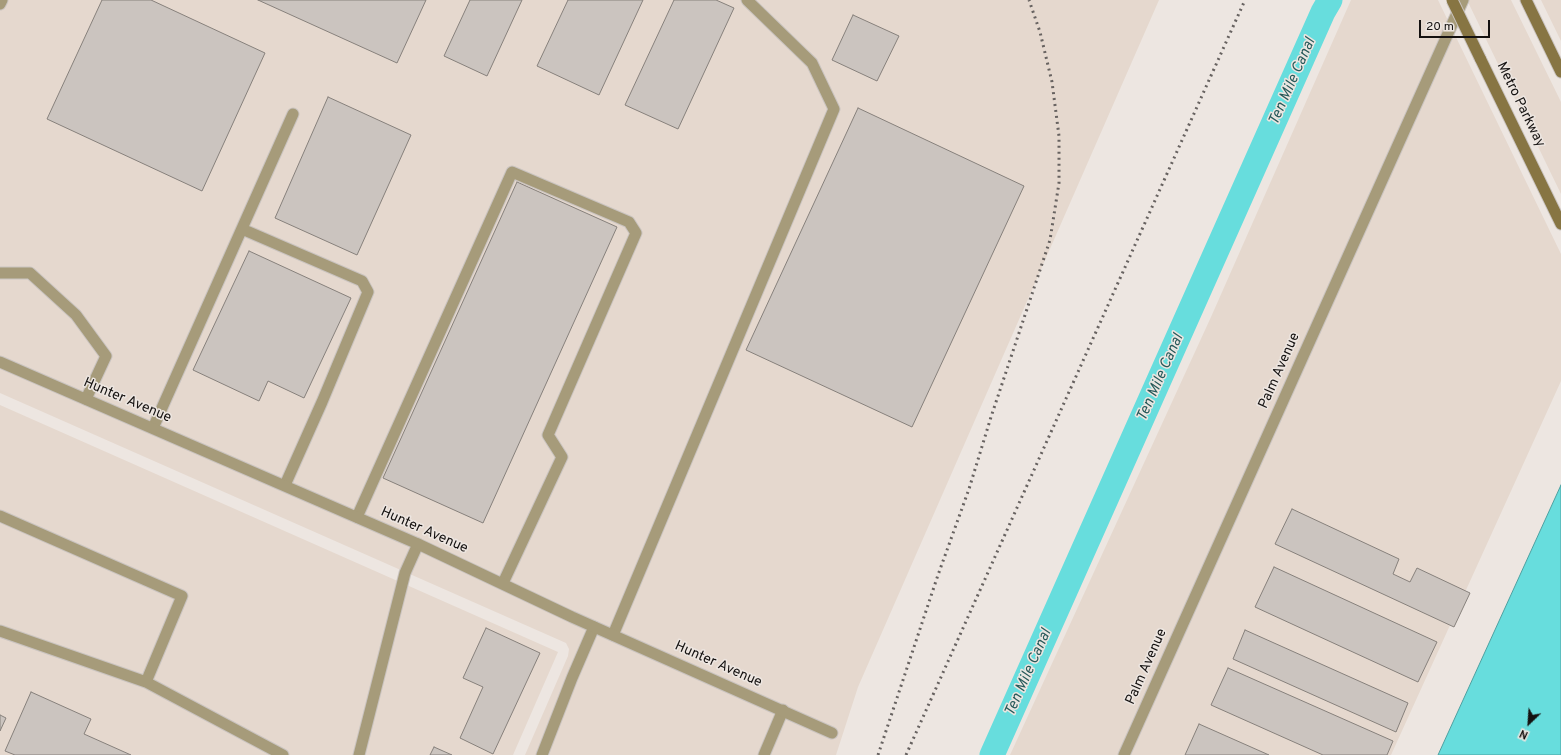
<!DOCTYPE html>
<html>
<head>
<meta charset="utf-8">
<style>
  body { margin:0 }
  #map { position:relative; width:1561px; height:755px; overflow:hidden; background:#ede6e1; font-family:Overpass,sans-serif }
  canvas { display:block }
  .north { position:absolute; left:1509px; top:703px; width:40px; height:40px; -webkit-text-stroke:3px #ede6e1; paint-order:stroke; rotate:205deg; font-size:11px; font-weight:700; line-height:16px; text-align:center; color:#141110 }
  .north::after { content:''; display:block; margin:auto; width:14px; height:18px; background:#141110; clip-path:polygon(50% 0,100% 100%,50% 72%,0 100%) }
  .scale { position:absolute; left:1419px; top:20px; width:71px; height:18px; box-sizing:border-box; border:2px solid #141110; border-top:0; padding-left:5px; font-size:12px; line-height:14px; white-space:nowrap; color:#141110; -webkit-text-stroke:3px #ede6e1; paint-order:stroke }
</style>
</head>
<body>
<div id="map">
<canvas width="1561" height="755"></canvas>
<div class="north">N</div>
<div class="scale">20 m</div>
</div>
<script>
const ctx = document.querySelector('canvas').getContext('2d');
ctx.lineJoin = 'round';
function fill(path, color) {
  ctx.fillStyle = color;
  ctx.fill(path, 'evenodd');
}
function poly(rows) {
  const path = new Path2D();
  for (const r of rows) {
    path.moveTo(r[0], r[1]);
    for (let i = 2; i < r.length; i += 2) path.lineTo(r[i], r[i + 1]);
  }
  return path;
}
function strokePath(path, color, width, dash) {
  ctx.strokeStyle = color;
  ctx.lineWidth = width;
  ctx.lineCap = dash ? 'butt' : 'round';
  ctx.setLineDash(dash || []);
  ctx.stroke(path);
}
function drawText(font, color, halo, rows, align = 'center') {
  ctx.font = font + ' Overpass,sans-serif';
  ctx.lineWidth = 3;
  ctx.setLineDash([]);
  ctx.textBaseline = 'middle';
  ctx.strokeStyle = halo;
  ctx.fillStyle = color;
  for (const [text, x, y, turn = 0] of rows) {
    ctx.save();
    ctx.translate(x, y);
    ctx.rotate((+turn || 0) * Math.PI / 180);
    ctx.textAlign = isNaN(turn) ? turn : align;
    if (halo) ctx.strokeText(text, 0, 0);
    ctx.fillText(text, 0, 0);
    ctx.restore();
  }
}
fill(poly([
  [0,0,1159,0,858,687,836,755,525,755,568,656,569,649,566,643,0,393],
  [1351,0,1438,0,1561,254,1561,381,1391,755,1010,755,1211,317],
  [1467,0,1511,0,1561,102,1561,194],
  [1541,0,1561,0,1561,41],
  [0,405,558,652,513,755,0,755]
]), '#e5d8ce');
const water = poly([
  [1561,485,1561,755,1438,755,1561,485]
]);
fill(water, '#67dddd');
strokePath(water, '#4ea0a0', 1);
strokePath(poly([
  [992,755,1323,12,1330,0]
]), '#67dddd', 25);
const building = poly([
  [102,0,151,0,265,53,202,191,47,119,102,0],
  [258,0,426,0,397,63,258,0],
  [470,0,522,0,487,76,444,56,470,0],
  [568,0,643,0,599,95,537,66,568,0],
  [674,0,716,0,734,8,678,129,625,105,674,0],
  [853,15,899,36,877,81,832,60,853,15],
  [328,97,411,135,357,255,275,218,328,97],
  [858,108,1024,186,912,427,746,350,858,108],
  [517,182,617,227,483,523,383,478,517,182],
  [249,251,351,298,304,398,268,381,259,401,193,370,249,251],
  [1292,509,1399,559,1393,574,1410,582,1417,568,1470,593,1454,627,1275,544,1292,509],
  [1274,567,1437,642,1418,682,1255,607,1274,567],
  [486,628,540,653,493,754,460,738,483,687,463,678,486,628],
  [1245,630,1408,703,1396,732,1233,659,1245,630],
  [1228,668,1393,741,1387,755,1323,755,1211,705,1228,668],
  [31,692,91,719,84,734,131,755,15,755,5,751,31,692],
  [0,715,6,718,0,731,0,715],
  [1199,724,1269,755,1185,755,1199,724],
  [434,747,452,755,430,755,434,747]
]);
fill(building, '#cbc4bf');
strokePath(building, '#87817c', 1);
const service = poly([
  [0,4,2,0],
  [242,229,362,281,368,292,322,402,285,485],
  [0,273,30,273,76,315,106,356,86,399],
  [153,428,293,114],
  [0,516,182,596,146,682],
  [357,517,512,172,629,222,636,233,548,435,562,457,503,583],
  [0,631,146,682,283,755],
  [613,635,834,109,812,63,747,0],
  [359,755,405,573,418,544],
  [542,755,572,678,594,627],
  [764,755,783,710]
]);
const minor = poly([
  [0,362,418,544,572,617,832,733],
  [1124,755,1463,0]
]);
const secondary = poly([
  [1526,0,1561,72],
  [1480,58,1561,224]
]);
strokePath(service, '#cac4c0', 13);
strokePath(minor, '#cac4c0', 13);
strokePath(secondary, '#cac4c0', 13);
strokePath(service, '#a69b7a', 11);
strokePath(minor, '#a69b7a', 11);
strokePath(secondary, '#877543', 11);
strokePath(poly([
  [878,755,938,575,969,489,991,417,1050,240,1059,183,1059,136,1052,82,1040,32,1029,0],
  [906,755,1245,0]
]), '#676260', 3, [2, 4]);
const secondaryBridge = poly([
  [1452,0,1480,58]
]);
strokePath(secondaryBridge, '#cac4c0', 13, []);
strokePath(secondaryBridge, '#877543', 11);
drawText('14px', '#141110', '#ede6e1', [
  ["Metro Parkway",1520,105,64],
  ["Palm Avenue",1280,371,-66],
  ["Hunter Avenue",127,401,23],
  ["Hunter Avenue",424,531,24],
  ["Hunter Avenue",718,665,24],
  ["Palm Avenue",1147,667,-66]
]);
drawText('italic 15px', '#275a5a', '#ede6e1', [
  ["Ten Mile Canal",1293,82,-66],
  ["Ten Mile Canal",1161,378,-66],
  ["Ten Mile Canal",1029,673,-66]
]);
</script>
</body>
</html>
